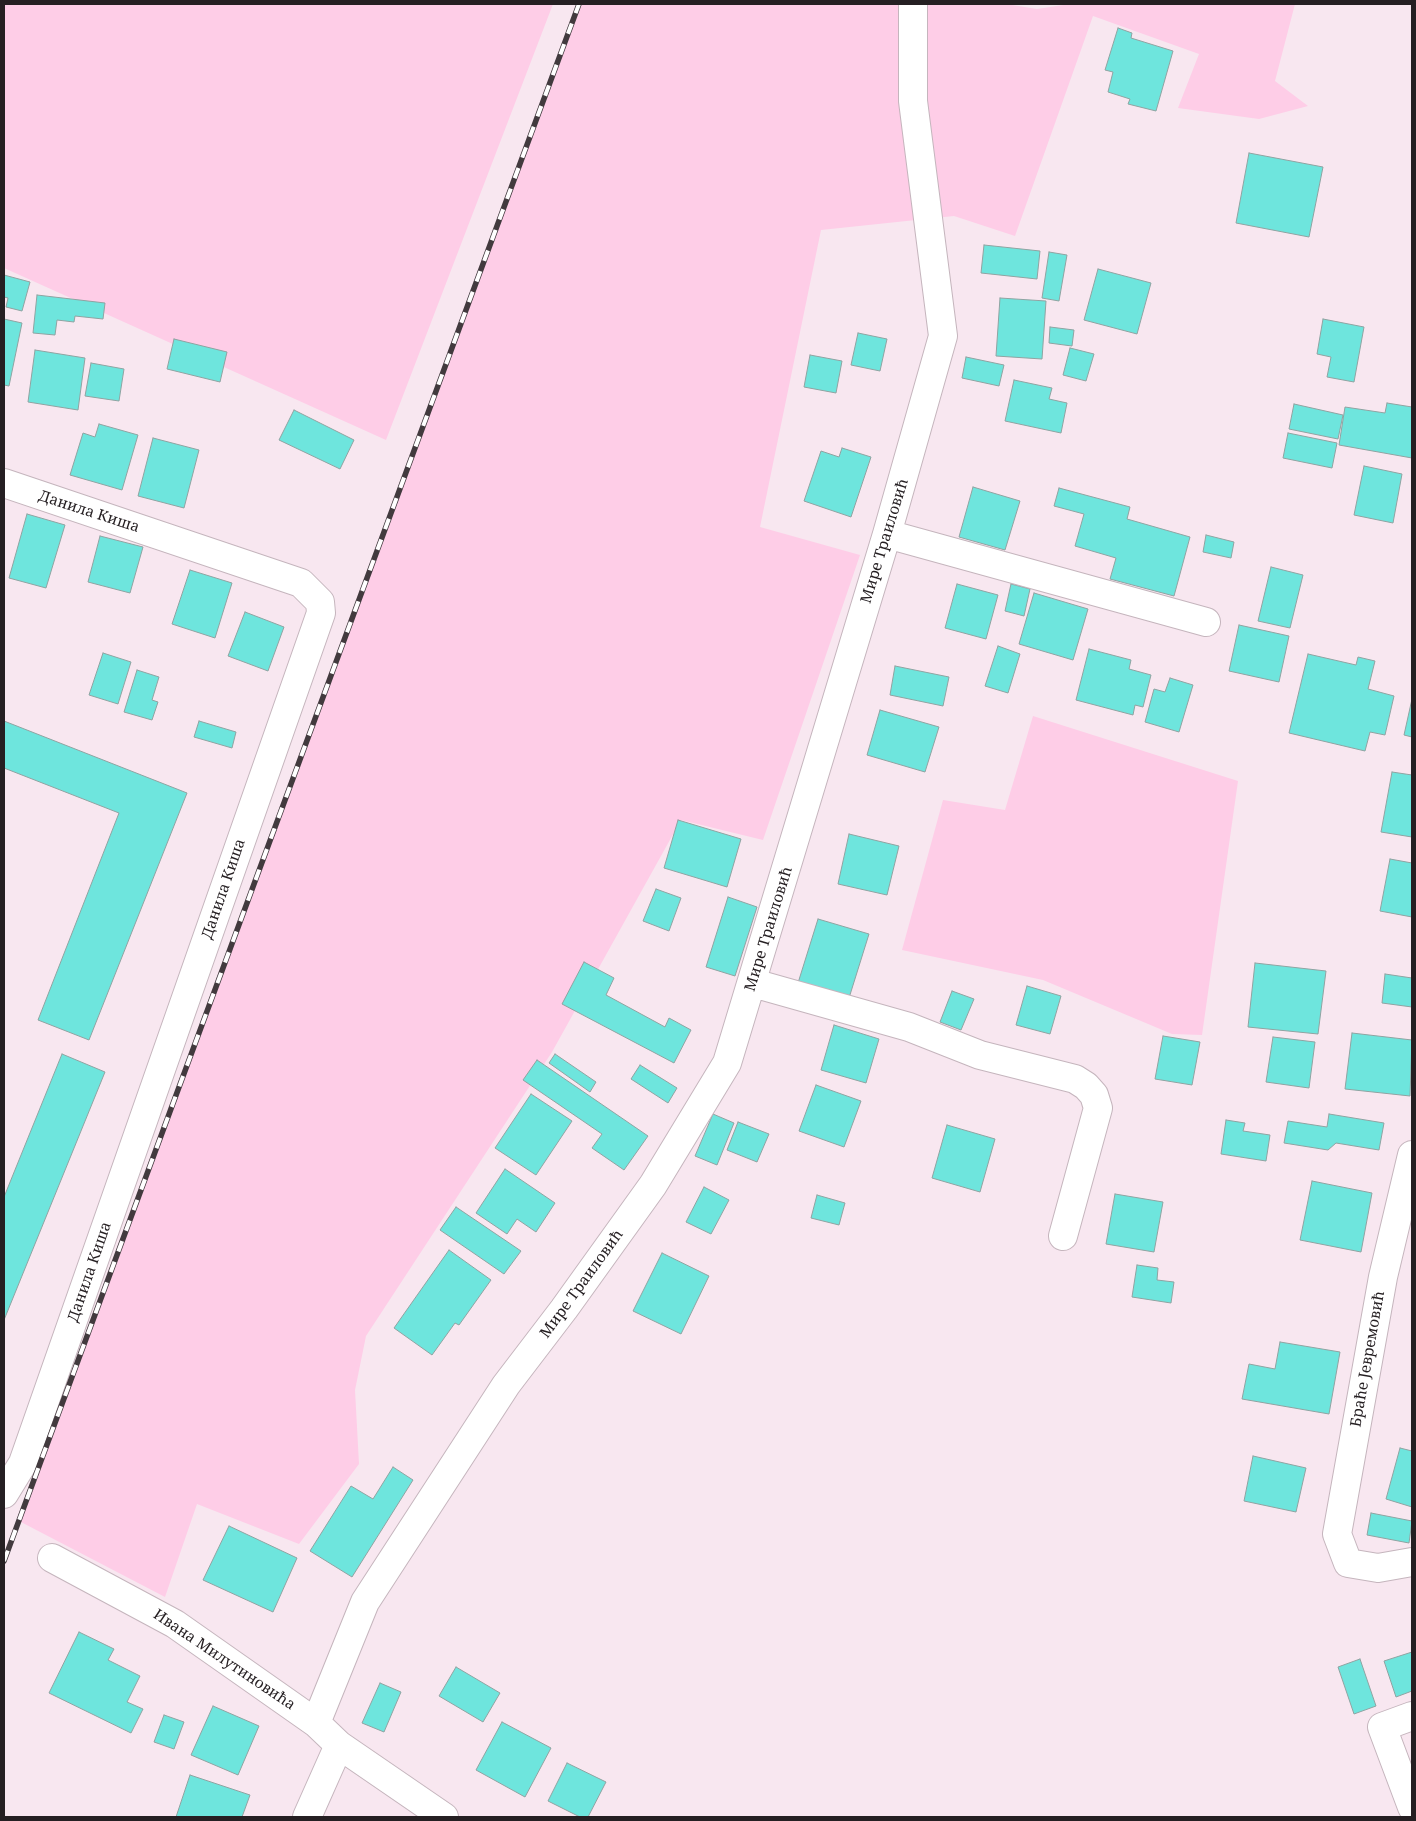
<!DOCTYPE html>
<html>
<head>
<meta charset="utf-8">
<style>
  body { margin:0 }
  #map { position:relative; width:1416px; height:1821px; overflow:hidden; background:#f8e7f0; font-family:"Noto Serif",serif }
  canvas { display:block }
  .frame { position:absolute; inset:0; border:5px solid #251f22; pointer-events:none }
</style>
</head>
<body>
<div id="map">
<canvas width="1416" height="1821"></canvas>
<div class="frame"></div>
</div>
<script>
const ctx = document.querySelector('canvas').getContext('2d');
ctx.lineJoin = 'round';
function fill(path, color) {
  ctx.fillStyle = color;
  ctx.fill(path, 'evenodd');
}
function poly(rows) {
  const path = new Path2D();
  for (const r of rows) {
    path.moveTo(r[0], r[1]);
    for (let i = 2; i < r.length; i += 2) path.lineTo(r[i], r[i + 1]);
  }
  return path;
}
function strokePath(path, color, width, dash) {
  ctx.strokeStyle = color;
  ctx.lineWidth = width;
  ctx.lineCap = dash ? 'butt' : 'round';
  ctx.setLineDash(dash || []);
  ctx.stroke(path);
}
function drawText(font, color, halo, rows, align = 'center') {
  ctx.font = font + ' "Noto Serif",serif';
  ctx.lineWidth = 4;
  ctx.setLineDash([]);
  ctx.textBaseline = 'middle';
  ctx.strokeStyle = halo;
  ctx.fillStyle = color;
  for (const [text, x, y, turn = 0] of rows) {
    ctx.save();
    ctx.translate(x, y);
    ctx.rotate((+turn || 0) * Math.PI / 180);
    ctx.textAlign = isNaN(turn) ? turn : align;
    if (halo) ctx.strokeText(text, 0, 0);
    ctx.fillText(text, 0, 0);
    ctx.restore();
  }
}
fill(poly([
  [4,4,553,4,386,440,4,268],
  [579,4,1006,4,1037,9,1070,4,1295,4,1275,81,1308,106,1259,119,1178,108,1199,54,1093,16,1015,236,954,216,821,230,760,527,860,555,763,840,681,820,552,1052,366,1336,355,1390,359,1464,299,1544,197,1504,165,1597,19,1521],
  [1033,716,1238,781,1202,1035,1172,1034,1043,980,902,950,943,800,1005,810]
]), '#fecde7');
const building = poly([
  [1118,28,1132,33,1131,38,1173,51,1156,111,1128,104,1130,99,1108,92,1113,72,1105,70,1118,28],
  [1249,153,1323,167,1309,237,1236,223,1249,153],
  [984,245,1040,251,1037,279,981,273,984,245],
  [1049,252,1067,255,1059,301,1042,298,1049,252],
  [1098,269,1151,283,1137,334,1084,320,1098,269],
  [4,275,30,282,22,311,6,307,8,298,4,297,4,275],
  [37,295,105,303,103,319,75,316,74,322,57,320,55,335,33,333,37,295],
  [1000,298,1046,301,1042,359,996,356,1000,298],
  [4,319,22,323,9,386,4,385,4,319],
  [1323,319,1364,327,1354,382,1327,377,1331,357,1317,354,1323,319],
  [1050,327,1074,330,1072,346,1049,343,1050,327],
  [858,333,887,339,880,371,851,365,858,333],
  [174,339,227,352,220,382,167,369,174,339],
  [1070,348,1094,354,1086,381,1063,375,1070,348],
  [35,350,85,358,78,410,28,402,35,350],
  [810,355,842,361,836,393,804,387,810,355],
  [966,357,1004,365,999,386,962,378,966,357],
  [91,363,124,369,119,401,85,396,91,363],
  [1014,380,1052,388,1049,399,1067,403,1061,433,1005,421,1014,380],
  [1387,403,1412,407,1412,458,1339,445,1345,407,1385,413,1387,403],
  [1294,404,1343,415,1338,439,1289,429,1294,404],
  [294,410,354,440,340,469,279,440,294,410],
  [99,424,138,435,122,490,70,475,83,433,95,437,99,424],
  [1288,433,1337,443,1332,468,1283,458,1288,433],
  [153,438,199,450,184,508,138,496,153,438],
  [842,448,871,457,851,517,804,501,821,451,839,457,842,448],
  [1364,466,1402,474,1393,523,1354,515,1364,466],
  [973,487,1020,501,1005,550,959,537,973,487],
  [1059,488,1130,507,1127,519,1190,537,1174,596,1110,579,1116,558,1075,546,1084,514,1054,506,1059,488],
  [27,514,65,525,46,588,9,578,27,514],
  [1206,535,1234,542,1231,558,1203,552,1206,535],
  [100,536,143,547,130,593,88,582,100,536],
  [1271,567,1303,575,1290,628,1258,621,1271,567],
  [190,570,232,583,215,638,172,624,190,570],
  [957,584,998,595,986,639,945,628,957,584],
  [1011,584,1030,589,1024,616,1005,611,1011,584],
  [1034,593,1088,609,1073,660,1019,644,1034,593],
  [245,612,284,627,268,671,228,656,245,612],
  [1239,625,1289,636,1279,682,1229,671,1239,625],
  [998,646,1020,654,1008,693,985,686,998,646],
  [1089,649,1131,660,1129,669,1151,675,1143,707,1135,705,1133,715,1076,700,1089,649],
  [103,653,131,662,118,704,89,695,103,653],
  [1308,654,1356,665,1358,657,1375,661,1368,689,1394,696,1385,735,1370,732,1365,751,1289,733,1308,654],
  [895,666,949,677,943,706,890,695,895,666],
  [137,670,159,677,152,700,158,702,152,720,124,712,137,670],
  [1170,678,1193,685,1179,732,1145,722,1154,689,1165,692,1170,678],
  [1412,699,1412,737,1404,735,1412,699],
  [880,710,939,727,925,772,867,755,880,710],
  [4,721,187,793,89,1040,38,1020,119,813,4,768,4,721],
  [199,721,236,732,232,748,194,737,199,721],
  [1392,772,1412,775,1412,837,1381,832,1392,772],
  [678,820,741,839,727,887,664,868,678,820],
  [849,834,899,846,887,895,838,884,849,834],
  [1390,859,1412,863,1412,917,1380,911,1390,859],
  [656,889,681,898,669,931,643,921,656,889],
  [728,897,757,907,735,976,706,967,728,897],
  [818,919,869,934,849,998,798,983,818,919],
  [584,962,614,978,606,995,665,1027,669,1018,691,1030,674,1063,562,1004,584,962],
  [1255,963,1326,971,1318,1034,1248,1027,1255,963],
  [1385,974,1412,978,1412,1007,1382,1003,1385,974],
  [1027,986,1061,996,1050,1034,1016,1025,1027,986],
  [952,991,974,999,961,1030,940,1022,952,991],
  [834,1025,879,1039,866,1083,821,1070,834,1025],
  [1352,1033,1412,1040,1410,1096,1345,1089,1352,1033],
  [1163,1036,1200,1042,1192,1085,1155,1079,1163,1036],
  [1273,1037,1315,1042,1309,1088,1266,1082,1273,1037],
  [62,1054,105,1072,4,1320,4,1197,62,1054],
  [555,1054,596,1082,590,1092,549,1063,555,1054],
  [537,1060,648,1136,624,1170,592,1148,602,1134,523,1080,537,1060],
  [640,1065,677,1088,668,1103,631,1079,640,1065],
  [816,1085,861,1101,844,1147,799,1131,816,1085],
  [531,1094,572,1121,536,1175,495,1148,531,1094],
  [713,1114,734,1123,717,1165,695,1156,713,1114],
  [1329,1114,1384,1123,1379,1150,1336,1143,1328,1150,1284,1143,1288,1121,1327,1127,1329,1114],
  [1226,1120,1245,1123,1243,1131,1270,1135,1266,1161,1221,1154,1226,1120],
  [738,1122,769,1134,757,1162,727,1150,738,1122],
  [947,1125,995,1139,980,1192,932,1178,947,1125],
  [505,1169,555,1203,536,1232,517,1219,507,1234,476,1213,505,1169],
  [1312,1181,1372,1193,1361,1252,1300,1240,1312,1181],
  [704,1187,729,1200,711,1234,686,1222,704,1187],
  [1115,1194,1163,1202,1154,1252,1106,1244,1115,1194],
  [817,1195,845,1203,839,1225,811,1218,817,1195],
  [456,1207,521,1251,504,1274,440,1230,456,1207],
  [449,1250,491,1280,459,1325,455,1323,432,1355,394,1328,449,1250],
  [662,1253,709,1276,681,1334,633,1311,662,1253],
  [1137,1265,1158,1268,1157,1280,1174,1282,1171,1303,1132,1297,1137,1265],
  [1280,1342,1340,1352,1329,1414,1242,1399,1249,1364,1275,1369,1280,1342],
  [1400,1448,1412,1451,1412,1507,1386,1499,1400,1448],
  [1253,1456,1306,1468,1296,1512,1244,1501,1253,1456],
  [393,1467,413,1480,352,1577,310,1551,351,1486,373,1499,393,1467],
  [1371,1513,1412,1521,1409,1543,1367,1535,1371,1513],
  [229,1526,297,1558,273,1612,203,1580,229,1526],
  [79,1632,114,1649,108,1660,140,1676,127,1702,143,1709,131,1733,49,1693,79,1632],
  [1412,1652,1412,1691,1396,1697,1384,1661,1412,1652],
  [1360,1659,1376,1706,1354,1714,1338,1667,1360,1659],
  [456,1667,500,1693,483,1722,439,1696,456,1667],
  [380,1683,401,1692,384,1732,362,1723,380,1683],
  [213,1706,259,1726,238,1775,191,1755,213,1706],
  [164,1715,184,1722,174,1749,154,1742,164,1715],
  [502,1722,551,1748,525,1797,476,1770,502,1722],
  [567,1763,606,1782,588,1817,580,1817,548,1801,567,1763],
  [190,1775,250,1795,242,1817,176,1817,190,1775]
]);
fill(building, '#6ee5dd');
strokePath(building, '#8fa3a1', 1);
const minor = poly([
  [4,483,301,583,320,602,321,613,23,1463,4,1494],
  [887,534,1206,622],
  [753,983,909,1027,980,1055,1075,1079,1086,1086,1094,1095,1098,1108,1063,1236],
  [1412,1155,1383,1277,1337,1534,1348,1563,1378,1568,1412,1562],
  [52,1558,175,1624,316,1723],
  [1412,1716,1382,1727,1412,1807],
  [307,1817,339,1745],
  [444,1817,339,1745,316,1723,365,1602,506,1385,564,1309,653,1185,727,1063,887,534,943,336,913,101,913,4]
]);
strokePath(minor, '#c5b5bd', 30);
strokePath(minor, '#fff', 28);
const rail = poly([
  [4,1561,579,4]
]);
strokePath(rail, '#423a3e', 5.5);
strokePath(rail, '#fff', 4, [11]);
drawText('15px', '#251f22', '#fff', [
  ["Данила Киша",89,512,18],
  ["Мире Траиловић",885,541,-73],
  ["Данила Киша",224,889,-71],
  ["Мире Траиловић",769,929,-73],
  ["Данила Киша",90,1272,-71],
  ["Мире Траиловић",582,1284,-54],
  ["Браће Јевремовић",1368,1359,-80],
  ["Ивана Милутиновића",224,1660,34]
]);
</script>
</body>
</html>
